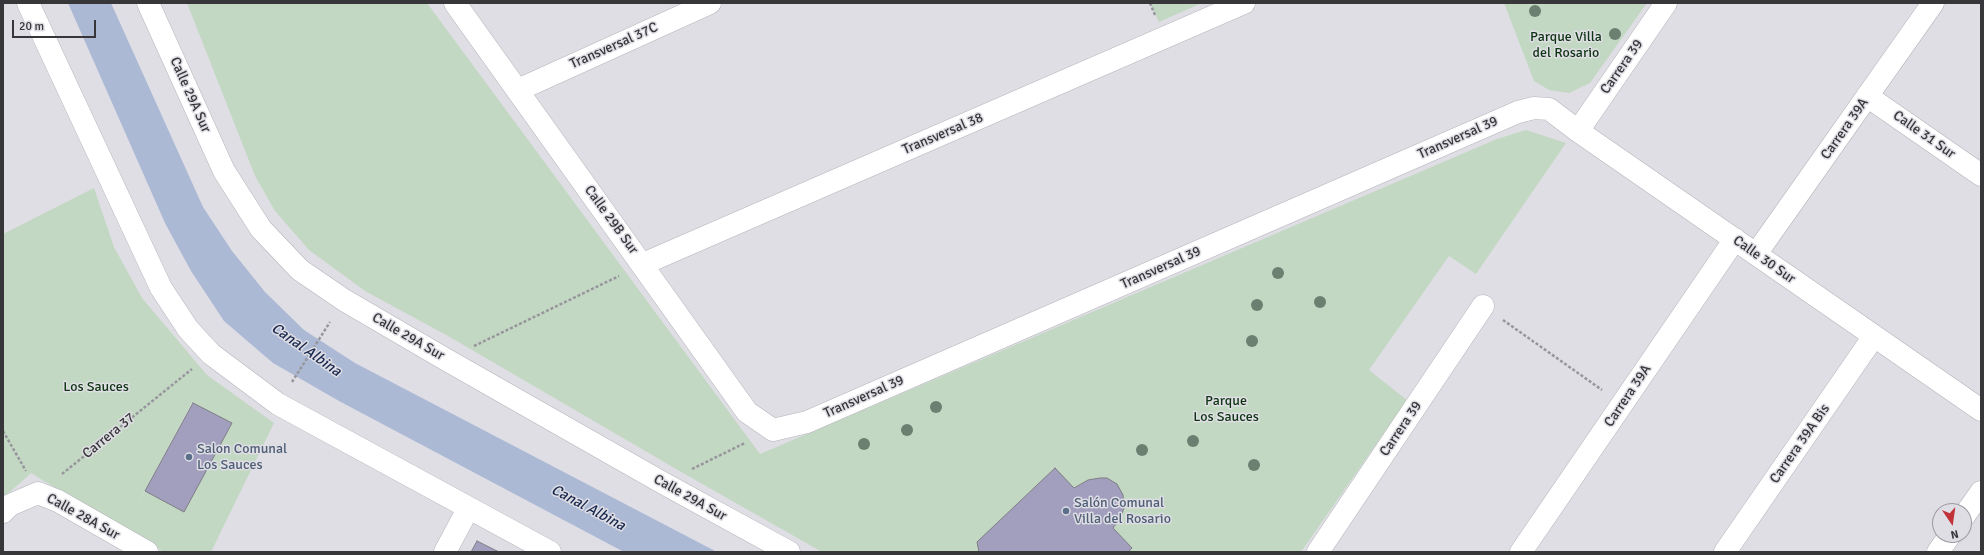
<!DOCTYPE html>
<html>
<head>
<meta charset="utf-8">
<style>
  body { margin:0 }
  #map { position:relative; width:1984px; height:555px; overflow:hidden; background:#dfdee5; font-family:Signika,sans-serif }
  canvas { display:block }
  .frame { position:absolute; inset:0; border:4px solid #37373a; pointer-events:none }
  .north { position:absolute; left:1932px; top:503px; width:40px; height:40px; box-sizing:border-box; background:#dfdee5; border:1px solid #9c9ba1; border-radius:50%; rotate:167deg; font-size:11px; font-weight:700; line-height:16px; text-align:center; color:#37373a }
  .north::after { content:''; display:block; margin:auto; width:14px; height:18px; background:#c23339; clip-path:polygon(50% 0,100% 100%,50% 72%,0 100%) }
  .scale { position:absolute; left:12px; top:20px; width:84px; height:18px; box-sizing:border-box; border:2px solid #37373a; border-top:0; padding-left:5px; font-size:12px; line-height:14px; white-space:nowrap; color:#37373a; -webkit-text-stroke:3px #dfdee5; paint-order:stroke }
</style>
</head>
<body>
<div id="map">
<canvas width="1984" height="555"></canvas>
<div class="frame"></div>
<div class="north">N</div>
<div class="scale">20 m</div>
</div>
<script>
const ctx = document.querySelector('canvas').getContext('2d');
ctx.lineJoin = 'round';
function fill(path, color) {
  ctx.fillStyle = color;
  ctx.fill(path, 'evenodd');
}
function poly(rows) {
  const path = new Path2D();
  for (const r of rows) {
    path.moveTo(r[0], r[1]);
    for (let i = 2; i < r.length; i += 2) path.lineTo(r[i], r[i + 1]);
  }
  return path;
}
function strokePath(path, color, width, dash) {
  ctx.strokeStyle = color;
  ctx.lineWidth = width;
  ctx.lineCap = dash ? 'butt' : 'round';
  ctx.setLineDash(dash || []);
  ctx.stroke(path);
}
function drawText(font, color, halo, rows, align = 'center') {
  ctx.font = font + ' Signika,sans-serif';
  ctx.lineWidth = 3;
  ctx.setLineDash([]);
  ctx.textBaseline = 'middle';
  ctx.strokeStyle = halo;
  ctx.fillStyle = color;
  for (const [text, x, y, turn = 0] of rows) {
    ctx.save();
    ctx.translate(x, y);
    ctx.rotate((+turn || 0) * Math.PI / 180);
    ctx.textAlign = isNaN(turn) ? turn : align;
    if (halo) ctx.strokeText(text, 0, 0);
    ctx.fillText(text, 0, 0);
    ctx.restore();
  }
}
fill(poly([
  [187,3,427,3,760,454,1497,139,1526,130,1566,143,1476,274,1449,256,1369,370,1407,400,1301,552,822,552,683,473,448,336,365,291,309,250,275,211,255,176],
  [1150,3,1202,3,1159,22],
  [1504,3,1647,3,1590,83,1569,93,1549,90,1534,81],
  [94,188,114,247,142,298,207,375,274,423,211,552,164,552,123,529,31,473,3,498,3,234],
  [192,403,232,423,145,491,136,507]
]), '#c3d8c3');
fill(poly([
  [68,3,111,3,203,207,232,251,265,292,304,330,355,363,717,552,624,552,339,401,273,363,224,321,191,271,165,223]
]), '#abb9d5');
const building = poly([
  [193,403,232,423,184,512,145,491,193,403],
  [1055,468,1074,488,1088,480,1100,478,1107,478,1117,484,1123,495,1124,508,1120,519,1113,528,1132,548,1128,552,979,552,977,542,1055,468],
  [477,541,499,552,471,552,477,541]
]);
fill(building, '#a19fbd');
strokePath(building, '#7f7e85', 1);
const minor = poly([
  [28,3,161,288,188,329,211,354,278,404,550,552],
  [148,3,224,171,261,229,300,270,344,300,445,359,663,483,789,552],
  [455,3,747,412,773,430,807,422,1518,112,1534,108,1549,109,1578,131,1981,410],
  [518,90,710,3],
  [1867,96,1981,175],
  [1578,131,1666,3],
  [1756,254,1933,3],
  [643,264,1244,3],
  [3,512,10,505,38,493,58,501,147,552],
  [1964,516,1981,492],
  [445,552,468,509],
  [1318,552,1483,306],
  [1521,552,1735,239],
  [1725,552,1874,336],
  [1938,552,1950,535]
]);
strokePath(minor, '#b4b4bb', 23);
strokePath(poly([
  [1150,3,1155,15],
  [1503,320,1602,390],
  [474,346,619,276],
  [292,382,330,322],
  [3,431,26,471],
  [692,469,745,443],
  [62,474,192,369]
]), '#97969c', 2.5, [3, 2]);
strokePath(minor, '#fff', 22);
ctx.fillStyle = '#6c8071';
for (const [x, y] of [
  [1535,11],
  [1615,34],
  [1278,273],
  [1320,302],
  [1257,305],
  [1252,341],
  [936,407],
  [907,430],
  [1193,441],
  [864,444],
  [1142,450],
  [1254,465]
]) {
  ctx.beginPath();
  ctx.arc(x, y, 6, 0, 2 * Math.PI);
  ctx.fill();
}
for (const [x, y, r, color] of [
  [189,457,4,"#5c6f8a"],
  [1066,511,4,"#5c6f8a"]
]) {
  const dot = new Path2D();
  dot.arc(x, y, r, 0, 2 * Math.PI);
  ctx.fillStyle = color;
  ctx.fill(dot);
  strokePath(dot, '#dfdee5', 1.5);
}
drawText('14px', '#0e3412', '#dfdee5', [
  ["Parque Villa",1566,37],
  ["del Rosario",1566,53],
  ["Los Sauces",96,387],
  ["Parque",1226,401],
  ["Los Sauces",1226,417]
]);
drawText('14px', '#37373a', '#dfdee5', [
  ["Transversal 37C",614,46,-24],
  ["Carrera 39",1622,67,-55],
  ["Calle 29A Sur",190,95,66],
  ["Carrera 39A",1845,129,-55],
  ["Transversal 38",943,134,-23],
  ["Calle 31 Sur",1924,135,35],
  ["Transversal 39",1458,138,-24],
  ["Calle 29B Sur",611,220,54],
  ["Calle 30 Sur",1764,260,35],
  ["Transversal 39",1161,268,-24],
  ["Calle 29A Sur",408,337,30],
  ["Carrera 39A",1628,396,-56],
  ["Transversal 39",864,397,-24],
  ["Carrera 39",1401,429,-56],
  ["Carrera 37",109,436,-39],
  ["Carrera 39A Bis",1800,444,-55],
  ["Calle 29A Sur",690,498,29],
  ["Calle 28A Sur",83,517,29]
]);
drawText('14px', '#4e5e75', '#dfdee5', [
  ["Salon Comunal",197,449],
  ["Los Sauces",197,465],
  ["Salón Comunal",1074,503],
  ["Villa del Rosario",1074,519]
], 'left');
drawText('italic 15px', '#19294f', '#dfdee5', [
  ["Canal Albina",306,350,35],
  ["Canal Albina",588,508,28]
]);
</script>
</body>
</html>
